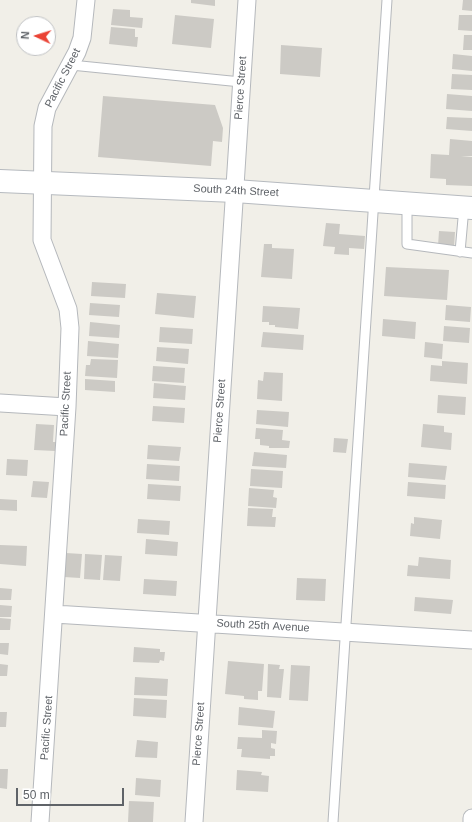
<!DOCTYPE html>
<html>
<head>
<meta charset="utf-8">
<style>
  body { margin:0 }
  #map { position:relative; width:472px; height:822px; overflow:hidden; background:#f1efe8; font-family:Helvetica,sans-serif }
  canvas { display:block }
  .north { position:absolute; left:16px; top:16px; width:40px; height:40px; box-sizing:border-box; background:#fff; border:1px solid #bfc1c3; border-radius:50%; rotate:274deg; font-size:11px; font-weight:700; line-height:16px; text-align:center; color:#5f6368 }
  .north::after { content:''; display:block; margin:auto; width:14px; height:18px; background:#ea4335; clip-path:polygon(50% 0,100% 100%,50% 72%,0 100%) }
  .scale { position:absolute; left:16px; top:788px; width:108px; height:18px; box-sizing:border-box; border:2px solid #5f6368; border-top:0; padding-left:5px; font-size:12px; line-height:14px; white-space:nowrap; color:#5f6368; -webkit-text-stroke:3px #fff; paint-order:stroke }
</style>
</head>
<body>
<div id="map">
<canvas width="472" height="822"></canvas>
<div class="north">N</div>
<div class="scale">50 m</div>
</div>
<script>
const ctx = document.querySelector('canvas').getContext('2d');
ctx.lineJoin = 'round';
function fill(path, color) {
  ctx.fillStyle = color;
  ctx.fill(path, 'evenodd');
}
function poly(rows) {
  const path = new Path2D();
  for (const r of rows) {
    path.moveTo(r[0], r[1]);
    for (let i = 2; i < r.length; i += 2) path.lineTo(r[i], r[i + 1]);
  }
  return path;
}
function strokePath(path, color, width, dash) {
  ctx.strokeStyle = color;
  ctx.lineWidth = width;
  ctx.lineCap = dash ? 'butt' : 'round';
  ctx.setLineDash(dash || []);
  ctx.stroke(path);
}
function drawText(font, color, halo, rows, align = 'center') {
  ctx.font = font + ' Helvetica,sans-serif';
  ctx.lineWidth = 4;
  ctx.setLineDash([]);
  ctx.textBaseline = 'middle';
  ctx.strokeStyle = halo;
  ctx.fillStyle = color;
  for (const [text, x, y, turn = 0] of rows) {
    ctx.save();
    ctx.translate(x, y);
    ctx.rotate((+turn || 0) * Math.PI / 180);
    ctx.textAlign = isNaN(turn) ? turn : align;
    if (halo) ctx.strokeText(text, 0, 0);
    ctx.fillText(text, 0, 0);
    ctx.restore();
  }
}
fill(poly([
  [191,0,215,0,215,6,191,3],
  [463,0,472,0,472,11,462,10],
  [113,9,130,10,130,17,143,18,142,28,111,25],
  [175,15,214,19,211,48,172,44],
  [459,15,472,15,472,31,458,30],
  [111,27,135,29,135,37,138,37,137,47,109,44],
  [464,35,472,35,472,50,463,50],
  [281,45,322,48,320,77,280,74],
  [453,54,472,56,472,71,452,69],
  [452,74,472,75,472,90,451,89],
  [447,94,472,96,472,111,446,109],
  [103,96,215,105,223,128,222,142,213,141,211,166,98,157],
  [447,117,472,118,472,131,446,129],
  [450,139,472,141,472,156,461,156,472,157,472,186,446,185,446,179,430,178,431,154,449,155],
  [326,223,340,224,339,234,365,236,364,249,349,248,349,255,334,254,335,247,323,246],
  [439,231,455,232,454,247,438,246],
  [264,244,272,244,272,248,294,249,292,279,261,277],
  [386,267,449,270,447,300,384,296],
  [92,282,126,284,125,298,91,296],
  [157,293,196,296,194,318,155,314],
  [90,303,120,305,119,317,89,315],
  [446,305,471,307,470,322,445,320],
  [263,306,300,308,298,329,275,327,275,325,269,325,269,322,262,322],
  [383,319,416,322,415,339,382,336],
  [90,322,120,325,119,338,89,336],
  [444,326,470,328,469,343,443,341],
  [160,327,193,329,192,344,159,342],
  [263,332,304,335,303,350,261,347],
  [88,341,119,344,118,358,87,356],
  [425,342,443,344,442,359,424,357],
  [157,347,189,349,188,364,156,361],
  [91,359,118,360,117,378,85,376,86,365,90,365],
  [442,361,468,363,467,384,430,381,431,365,442,366],
  [153,366,185,368,184,383,152,381],
  [264,372,283,373,282,401,257,399,258,380,263,381],
  [85,379,115,381,115,392,85,390],
  [154,383,186,386,185,400,153,398],
  [438,395,466,397,465,415,437,413],
  [153,406,185,408,184,423,152,421],
  [257,410,289,412,288,427,256,424],
  [36,424,54,425,53,442,56,442,55,451,34,450],
  [423,424,444,426,444,432,452,433,451,450,421,447],
  [256,428,283,430,282,440,290,441,289,448,269,448,269,446,260,445,260,439,255,439],
  [334,438,348,439,346,453,333,452],
  [148,445,181,447,179,461,147,459],
  [254,452,287,455,286,468,252,466],
  [7,459,28,460,27,476,6,475],
  [409,463,447,466,445,480,408,477],
  [147,464,180,466,179,481,146,479],
  [251,469,283,471,282,488,250,486],
  [33,481,49,482,47,498,31,497],
  [408,482,446,485,445,499,407,496],
  [148,484,181,486,180,501,147,499],
  [249,488,274,490,273,497,277,498,276,508,248,506],
  [0,499,17,500,17,511,0,510],
  [248,508,273,509,272,517,276,517,275,527,247,526],
  [414,517,442,520,440,539,410,536,411,523,414,524],
  [138,519,170,521,169,535,137,533],
  [146,539,178,542,177,556,145,554],
  [0,545,27,546,26,566,0,564],
  [66,553,82,554,80,578,64,577],
  [85,554,102,555,100,580,84,579],
  [105,555,122,556,120,581,103,580],
  [419,557,451,560,450,579,407,576,408,565,418,566],
  [297,578,326,579,325,601,296,600],
  [144,579,177,581,176,596,143,594],
  [0,588,12,589,11,600,0,600],
  [415,597,453,600,451,614,414,611],
  [0,605,12,606,11,617,0,617],
  [0,618,11,619,10,630,0,630],
  [0,643,9,643,8,655,0,654],
  [134,647,160,649,160,652,165,652,164,661,160,660,159,663,133,662],
  [228,661,264,664,262,691,258,691,258,700,244,699,244,696,225,694],
  [0,664,8,665,7,676,0,676],
  [268,664,280,665,279,669,284,669,281,698,267,697],
  [291,665,310,666,308,701,289,700],
  [135,677,168,679,167,696,134,695],
  [134,698,167,700,166,718,133,716],
  [239,707,275,711,273,728,238,725],
  [0,712,7,712,6,727,0,727],
  [262,730,277,731,276,744,271,743,271,748,275,749,275,756,270,756,270,759,241,757,242,749,237,749,238,737,262,738],
  [137,740,158,742,157,758,135,757],
  [0,769,8,769,7,789,0,788],
  [237,770,262,772,261,775,269,776,268,792,236,790],
  [136,778,161,780,160,797,135,795],
  [129,801,154,802,153,822,128,822]
]), '#cccac5');
const lane = poly([
  [71,65,241,82],
  [407,204,407,244,472,253],
  [460,252,464,207],
  [333,822,387,0]
]);
const street = poly([
  [0,403,67,407],
  [54,614,472,640],
  [40,822,67,407,70,328,68,309,42,240,43,126,47,108,77,52,82,38,86,0],
  [194,822,247,0],
  [472,822,472,818]
]);
const secondary = poly([
  [0,181,235,191,472,208]
]);
strokePath(lane, '#b5b8bc', 11);
strokePath(street, '#b5b8bc', 19);
strokePath(secondary, '#b6babf', 24);
strokePath(lane, '#fff', 9);
strokePath(street, '#fff', 17);
strokePath(secondary, '#fff', 22);
drawText('11px', '#5f6368', '#fff', [
  ["Pacific Street",63,78,-63],
  ["Pierce Street",241,88,-86],
  ["South 24th Street",236,191,3],
  ["Pacific Street",66,404,-87],
  ["Pierce Street",220,411,-86],
  ["South 25th Avenue",263,626,3],
  ["Pacific Street",47,728,-86],
  ["Pierce Street",199,734,-86]
]);
</script>
</body>
</html>
